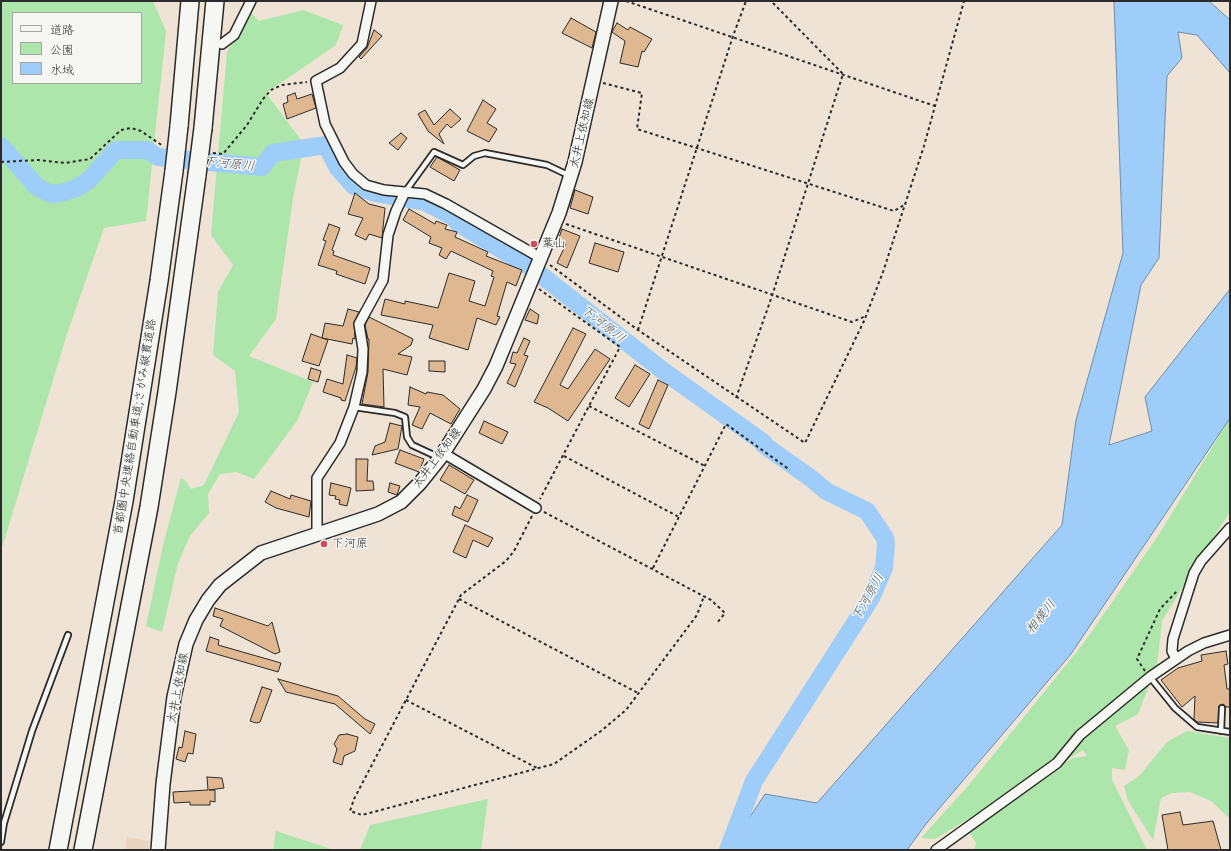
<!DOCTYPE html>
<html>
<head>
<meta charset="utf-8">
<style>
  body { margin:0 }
  #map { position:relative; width:1231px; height:851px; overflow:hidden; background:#efe3d5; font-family:Delius,"Klee One",sans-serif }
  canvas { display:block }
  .frame { position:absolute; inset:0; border:2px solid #2b2b2b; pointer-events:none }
  .legend { position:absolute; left:12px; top:12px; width:130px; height:72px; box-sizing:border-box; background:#f6f6f2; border:1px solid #a5a5a2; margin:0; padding:5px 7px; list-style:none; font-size:12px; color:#2b2b2b }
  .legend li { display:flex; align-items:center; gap:8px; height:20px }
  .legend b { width:20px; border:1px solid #a5a5a2 }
</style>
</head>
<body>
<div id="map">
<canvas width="1231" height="851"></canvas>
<div class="frame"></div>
<ul class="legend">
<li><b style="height:5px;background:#f6f6f2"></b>道路</li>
<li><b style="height:11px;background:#ace6aa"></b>公園</li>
<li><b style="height:11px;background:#9ecdf9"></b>水域</li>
</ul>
</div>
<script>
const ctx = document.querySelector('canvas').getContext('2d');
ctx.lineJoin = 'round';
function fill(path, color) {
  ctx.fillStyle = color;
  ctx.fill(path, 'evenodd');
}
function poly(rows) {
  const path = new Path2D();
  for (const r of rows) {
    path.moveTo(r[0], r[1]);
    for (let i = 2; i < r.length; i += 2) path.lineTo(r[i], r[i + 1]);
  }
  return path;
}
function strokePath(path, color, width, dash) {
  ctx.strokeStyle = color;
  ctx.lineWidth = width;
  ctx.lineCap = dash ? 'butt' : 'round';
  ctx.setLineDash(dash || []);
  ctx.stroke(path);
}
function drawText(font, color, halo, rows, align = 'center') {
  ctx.font = font + ' Delius,"Klee One",sans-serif';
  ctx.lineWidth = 3;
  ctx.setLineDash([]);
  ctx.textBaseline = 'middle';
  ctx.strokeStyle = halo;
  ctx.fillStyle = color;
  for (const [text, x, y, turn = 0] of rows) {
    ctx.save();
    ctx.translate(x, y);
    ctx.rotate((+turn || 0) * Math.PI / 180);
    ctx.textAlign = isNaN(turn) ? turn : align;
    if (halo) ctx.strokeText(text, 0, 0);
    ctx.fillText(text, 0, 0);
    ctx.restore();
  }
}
fill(poly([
  [127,837,150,841,149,850,125,850]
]), '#ead6c0');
fill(poly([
  [1,1,153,1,166,31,146,221,104,228,67,334,1,551],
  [13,13,141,13,141,83,13,83],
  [303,10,343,25,336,45,266,93,304,144,293,198,276,319,249,356,313,382,297,421,254,479,236,472,220,474,208,494,209,513,190,536,178,563,162,632,146,626,164,541,181,478,184,479,191,489,204,485,239,412,235,371,213,355,218,292,233,265,211,235,227,52,251,13,259,21],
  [1230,418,1230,512,1216,533,1162,621,1157,666,1138,714,1115,726,1129,750,1125,770,1112,768,1112,780,1147,850,974,850,976,843,969,832,1046,774,1073,758,1087,756,1083,750,935,839,921,838,968,786,1083,644,1158,536],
  [1187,731,1230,738,1230,819,1211,801,1190,792,1172,793,1161,798,1153,840,1128,801,1124,786,1139,776,1167,742],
  [488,799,481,850,360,850,370,825],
  [276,831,334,850,273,850]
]), '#ace6aa');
const water = poly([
  [1114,1,1209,1,1230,20,1230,73,1197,35,1178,32,1182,58,1167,76,1159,258,1141,285,1109,445,1152,431,1145,397,1230,289,1230,418,1071,654,926,824,907,850,728,850,765,794,817,803,1062,525,1076,420,1123,253,1114,1]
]);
fill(water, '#9ecdf9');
strokePath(water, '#708ca7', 1);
strokePath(poly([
  [1,146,37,187,51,194,61,193,77,188,89,180,116,150,147,150,158,157,262,167,273,153,326,145,338,168,354,186,375,193,425,202,452,216,458,223,532,268,662,370,764,443,764,445,812,479,826,491,867,511,885,538,886,544,884,568,871,598,754,781,728,850]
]), '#9ecdf9', 18);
const building = poly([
  [571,18,596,32,592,48,562,33,571,18],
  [617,23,628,30,630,27,652,39,644,52,642,51,638,67,620,63,625,41,612,32,617,23],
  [374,30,382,36,361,59,359,57,367,48,374,30],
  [295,93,297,99,312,94,316,108,287,119,283,104,288,102,287,96,295,93],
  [483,100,496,109,487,123,497,129,489,142,467,131,483,100],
  [450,109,461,119,451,128,447,124,439,134,444,144,428,131,418,114,425,110,434,125,450,109],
  [401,133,407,138,398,150,389,143,401,133],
  [437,157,460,170,454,181,430,167,437,157],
  [575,190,593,197,588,214,570,208,575,190],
  [355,193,369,204,385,208,382,238,369,234,366,240,355,235,363,218,348,214,355,193],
  [409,209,435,224,436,221,447,225,445,229,457,232,455,237,488,252,486,256,522,270,516,286,507,282,497,316,500,317,496,325,477,318,468,350,429,338,433,325,381,315,385,299,405,304,405,301,438,308,449,273,475,281,469,301,485,306,494,277,491,276,493,271,451,251,446,259,439,255,442,248,429,243,431,237,403,220,409,209],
  [329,224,340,228,332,250,334,251,333,255,370,268,365,284,336,274,337,271,318,265,326,241,323,240,329,224],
  [562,229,580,236,567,268,557,263,566,244,558,241,562,229],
  [595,243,624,252,618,272,589,263,595,243],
  [348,309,359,312,354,322,355,339,353,338,352,344,322,338,325,323,343,326,348,309],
  [530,309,539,315,537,324,525,320,530,309],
  [369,317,413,339,411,345,398,354,412,357,407,375,383,369,384,407,362,404,368,372,369,339,368,339,365,325,369,317],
  [573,328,586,334,560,385,568,389,595,349,610,359,568,421,548,408,534,402,573,328],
  [311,334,328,340,319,366,302,361,311,334],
  [524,338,530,341,524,355,528,356,515,387,507,383,516,364,510,363,513,352,517,353,524,338],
  [347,355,357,358,356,367,345,401,341,400,341,398,323,392,327,379,343,384,347,355],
  [429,361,445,361,445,372,429,371,429,361],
  [635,365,650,374,629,407,615,398,635,365],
  [311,368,321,371,318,382,308,379,311,368],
  [658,380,668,385,649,429,639,424,658,380],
  [410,387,426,394,427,392,443,395,460,409,451,424,430,413,422,429,412,425,420,407,408,405,410,387],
  [484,421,508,432,502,444,479,433,484,421],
  [390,423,402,426,398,449,372,455,375,446,385,442,390,423],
  [400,450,424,459,419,472,395,463,400,450],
  [356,459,368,459,367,481,373,481,374,490,356,491,356,459],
  [449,465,474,480,465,494,440,480,449,465],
  [331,483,351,488,347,506,339,504,340,500,335,499,336,496,329,495,331,483],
  [390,483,400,486,397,495,388,492,390,483],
  [271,491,290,499,291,495,311,501,309,517,276,508,265,502,271,491],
  [467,495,478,500,468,522,452,515,455,506,460,509,467,495],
  [465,525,493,538,488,547,473,540,466,558,453,552,465,525],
  [215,608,268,626,272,622,280,652,275,654,220,626,223,619,213,616,215,608],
  [210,637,219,640,218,645,281,663,278,672,206,651,210,637],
  [1226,651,1228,664,1224,665,1227,689,1230,689,1230,707,1226,707,1223,704,1219,706,1218,723,1197,722,1194,719,1195,696,1182,707,1161,680,1178,668,1202,661,1201,655,1226,651],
  [278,679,338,696,365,719,375,724,370,734,335,704,286,692,278,679],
  [262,687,272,690,260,722,256,723,250,721,262,687],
  [185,731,196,734,193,754,188,753,185,762,176,759,179,747,182,748,185,731],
  [347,734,358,737,355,751,344,756,342,765,333,762,337,749,334,744,339,735,347,734],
  [207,777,222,778,224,788,209,790,215,790,215,802,210,801,210,805,190,805,190,802,174,803,173,792,208,790,207,777],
  [1180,812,1183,825,1213,821,1221,850,1168,850,1162,815,1180,812]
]);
fill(building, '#dfb790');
strokePath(building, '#2b2b2b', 1);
const lane = poly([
  [405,192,434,152,463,165,474,156,485,153,547,165,570,176],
  [354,407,395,413,405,417,407,437,412,445,438,457],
  [1150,677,1175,708,1197,727,1230,732],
  [1221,731,1222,708],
  [1,842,4,823,32,731,68,635]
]);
const street = poly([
  [371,1,362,44,340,68,316,81,325,124,344,162,353,174,366,185,384,190,425,194,446,204,541,258],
  [222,44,234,35,251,1],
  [443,453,536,508],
  [317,533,317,478,340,443,354,407,362,372,363,349,359,324,383,280,388,235,396,211,405,192],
  [1176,659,1172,651,1173,639,1194,573,1201,561,1230,528],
  [936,850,1057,763,1080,735,1150,677,1188,651,1204,643,1230,635]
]);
const secondary = poly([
  [158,850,163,784,174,697,186,644,196,620,208,600,220,585,261,553,378,514,401,502,420,483,440,458,484,389,496,366,559,213,575,162,611,1]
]);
const highway = poly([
  [179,126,190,1],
  [203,128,215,1],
  [58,850,124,501,159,281,174,171],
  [83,850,149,507,167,392,197,175]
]);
strokePath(lane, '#2b2b2b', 8);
strokePath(street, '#2b2b2b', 12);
strokePath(secondary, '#2b2b2b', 16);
strokePath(highway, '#2b2b2b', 20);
strokePath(poly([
  [626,1,935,106],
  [603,83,642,93,637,129,894,211,906,204],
  [213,153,223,154,247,125,263,99,271,90,282,85,307,82],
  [1,162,38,160,65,163,90,159,121,130,131,128,141,131,163,146],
  [566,224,852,322,866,316],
  [550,265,638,330,805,443,864,321,883,272,924,146,964,1],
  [539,289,620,347,540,499],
  [638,330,733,36,746,1],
  [736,398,772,296,843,74,771,1],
  [589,406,705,466],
  [564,456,679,517],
  [544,512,711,600,725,613,717,623],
  [532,516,514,551,506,561,461,595,354,799,350,811,362,815,554,764,601,731,626,710,697,615,704,596],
  [653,568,726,424,790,470],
  [459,599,638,693],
  [1145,671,1137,659,1160,609,1178,590],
  [406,700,537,768]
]), '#2b2b2b', 2, [3, 3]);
strokePath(lane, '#f6f6f2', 4.5);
strokePath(street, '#f6f6f2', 9);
strokePath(secondary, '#f6f6f2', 13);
strokePath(highway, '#f6f6f2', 17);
const highwayBridge = poly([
  [174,171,179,126],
  [197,175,203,128]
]);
strokePath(highwayBridge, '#2b2b2b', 20, []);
strokePath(highwayBridge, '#f6f6f2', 17);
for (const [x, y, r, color] of [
  [534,244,4,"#d1495b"],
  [324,544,4,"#d1495b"]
]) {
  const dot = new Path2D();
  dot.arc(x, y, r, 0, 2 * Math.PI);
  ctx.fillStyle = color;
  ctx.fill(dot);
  strokePath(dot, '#f6f6f2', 1.5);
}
drawText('12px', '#2b2b2b', '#f6f6f2', [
  ["太井上依知線",582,133,-77],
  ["首都圏中央連絡自動車道;さがみ縦貫道路",135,427,-81],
  ["太井上依知線",437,458,-53],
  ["太井上依知線",178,688,-80]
]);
drawText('12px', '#2b2b2b', '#f6f6f2', [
  ["葉山",542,244],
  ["下河原",332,544]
], 'left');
drawText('italic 13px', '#48545e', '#f6f6f2', [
  ["下河原川",229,164,6],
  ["下河原川",603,324,38],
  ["下河原川",868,597,-61],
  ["相模川",1041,617,-51]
]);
</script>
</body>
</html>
